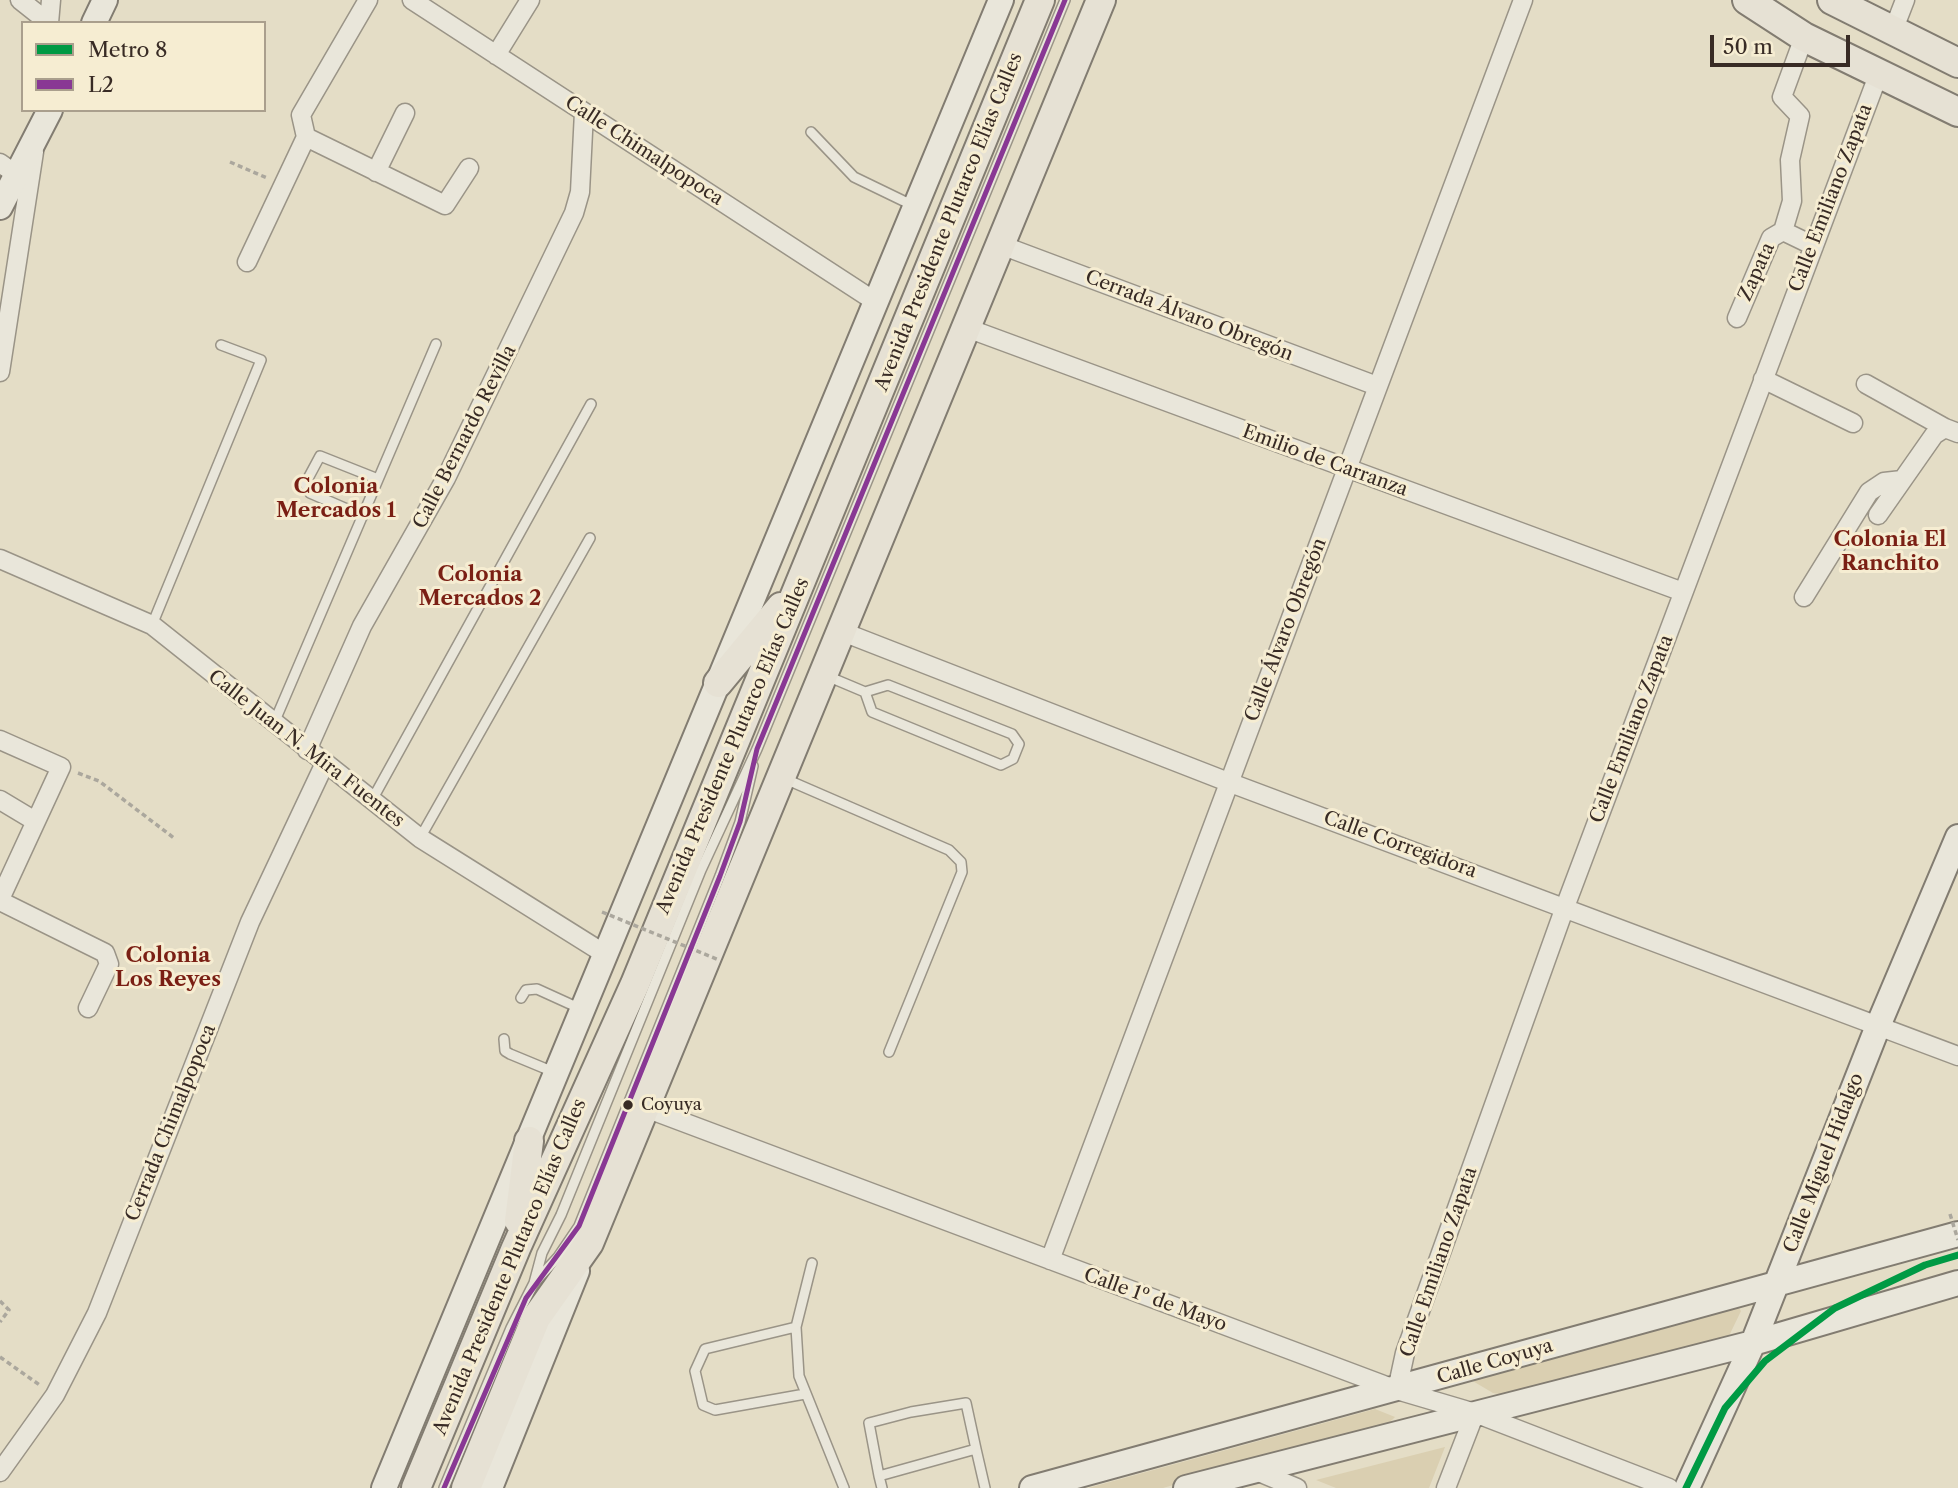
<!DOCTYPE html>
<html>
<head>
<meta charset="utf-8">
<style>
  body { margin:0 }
  #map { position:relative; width:1958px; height:1488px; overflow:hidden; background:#e4ddc6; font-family:"Libre Caslon Text",serif }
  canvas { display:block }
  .legend { position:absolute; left:21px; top:21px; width:245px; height:91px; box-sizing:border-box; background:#f6edd2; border:2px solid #aa9f8d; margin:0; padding:9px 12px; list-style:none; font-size:21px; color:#382b25 }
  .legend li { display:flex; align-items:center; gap:14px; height:35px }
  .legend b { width:35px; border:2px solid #aa9f8d }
  .scale { position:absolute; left:1710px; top:35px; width:140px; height:32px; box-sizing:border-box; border:4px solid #382b25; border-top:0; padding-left:9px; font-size:21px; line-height:24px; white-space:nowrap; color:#382b25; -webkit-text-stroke:5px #f6edd2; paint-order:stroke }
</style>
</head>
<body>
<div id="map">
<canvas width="1958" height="1488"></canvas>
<ul class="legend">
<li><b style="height:9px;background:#009a44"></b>Metro 8</li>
<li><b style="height:9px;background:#893894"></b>L2</li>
</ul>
<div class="scale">50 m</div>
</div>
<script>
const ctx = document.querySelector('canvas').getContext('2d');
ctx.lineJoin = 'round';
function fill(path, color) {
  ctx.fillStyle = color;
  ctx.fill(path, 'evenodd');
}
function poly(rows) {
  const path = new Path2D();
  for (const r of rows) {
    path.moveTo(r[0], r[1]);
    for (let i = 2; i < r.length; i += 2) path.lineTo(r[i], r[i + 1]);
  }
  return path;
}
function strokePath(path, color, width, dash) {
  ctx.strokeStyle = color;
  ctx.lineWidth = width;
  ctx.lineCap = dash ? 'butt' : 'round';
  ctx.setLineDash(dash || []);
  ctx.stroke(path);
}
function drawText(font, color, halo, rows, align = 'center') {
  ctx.font = font + ' "Libre Caslon Text",serif';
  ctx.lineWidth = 6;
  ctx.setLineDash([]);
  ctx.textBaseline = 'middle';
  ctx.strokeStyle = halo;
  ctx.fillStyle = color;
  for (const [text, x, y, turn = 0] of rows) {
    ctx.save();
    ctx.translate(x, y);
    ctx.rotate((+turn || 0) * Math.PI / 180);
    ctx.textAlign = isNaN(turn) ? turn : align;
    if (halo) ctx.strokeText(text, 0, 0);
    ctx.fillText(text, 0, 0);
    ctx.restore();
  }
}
fill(poly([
  [1737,1305,1741,1311,1728,1338,1505,1395,1493,1393,1471,1380,1473,1374],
  [1375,1409,1395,1417,1389,1423,1163,1488,1088,1488],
  [1445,1447,1429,1488,1336,1488,1316,1480]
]), '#dacfb1');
const lane = poly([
  [811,132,854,177,914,206],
  [363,516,310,493,305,484,320,456,378,479],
  [152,625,261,360,221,345],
  [827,676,865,692,888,685,1012,734,1019,744,1013,759,1001,765,872,712,865,692],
  [274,723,436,344],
  [783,778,949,850,961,862,962,872,889,1052],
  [372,800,591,404],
  [420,838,590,538],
  [521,998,526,990,537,989,581,1009],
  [504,1039,505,1051,510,1054,556,1073],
  [812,1263,796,1327,799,1376,844,1488],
  [535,1282,558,1257,579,1226,720,876,740,822,753,766],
  [796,1327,705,1349,695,1371,703,1405,715,1410,805,1394],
  [976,1449,985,1488],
  [879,1476,976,1449,966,1403,911,1412,869,1423,879,1476,882,1488],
  [444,1488,511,1328,534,1283,542,1253,561,1215,701,870,757,749,1065,0]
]);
const street = poly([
  [20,0,49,23],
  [412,0,876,302],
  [49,23,51,0],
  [1893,31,1905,0],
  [496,55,530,0],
  [306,137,445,205,469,168],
  [306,137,301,115,368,0],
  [0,163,17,175],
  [376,172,405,113],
  [1783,231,1792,201,1790,160,1800,116,1782,97,1804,37],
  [1783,231,1814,246],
  [1001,245,1377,386],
  [247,262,306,137],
  [1737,318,1771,238,1783,231],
  [967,328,1683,592],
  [0,372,34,152],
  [1763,379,1853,423],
  [1866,384,1945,428],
  [1878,515,1934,435,1945,428,1958,433],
  [0,559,152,625,420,838,605,954],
  [1804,597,1869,492,1884,482,1902,480],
  [843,632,1228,782,1958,1056],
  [0,740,61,767,0,899],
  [307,750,362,626,446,478,574,213,580,192,584,112],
  [0,800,35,821],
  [0,901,105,953,109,964,88,1008],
  [643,1107,1397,1390,1475,1413,1669,1488],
  [1050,1260,1523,0],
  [1397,1390,1405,1353,1565,907,1879,73],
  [1254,1470,1297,1488],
  [0,1472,55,1395,97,1313,250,922,325,763],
  [1446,1488,1475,1413]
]);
const secondary = poly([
  [94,23,105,0],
  [0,207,50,110],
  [384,1488,1001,0],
  [490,1488,577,1271],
  [1032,1488,1958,1234],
  [1186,1488,1753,1343,1958,1283],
  [1687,1488,1753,1343,1878,1026,1958,837]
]);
const primary = poly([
  [1747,0,1804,37,1958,112],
  [1832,0,1958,63],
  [718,683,781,607],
  [519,1221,529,1141],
  [416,1488,516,1248,635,984,1040,0],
  [466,1488,536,1318,589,1243,1101,0]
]);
strokePath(lane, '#9a9487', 12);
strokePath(street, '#9a9487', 21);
strokePath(secondary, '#827c71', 28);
strokePath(primary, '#827c71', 32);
strokePath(poly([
  [230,162,267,178],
  [78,773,99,781,174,838],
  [0,1301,9,1310,0,1322],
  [0,1357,41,1386]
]), '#aba79d', 3.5, [5, 3.5]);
strokePath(lane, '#e9e6da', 9);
strokePath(street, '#e9e6da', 18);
strokePath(secondary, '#e9e6da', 24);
strokePath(primary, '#e6e1d4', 28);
strokePath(poly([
  [602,912,719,960],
  [1950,1214,1958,1240]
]), '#aba79d', 3.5, [5, 3.5]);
strokePath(poly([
  [444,1488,526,1298,579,1226,720,876,740,822,757,749,1065,0]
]), '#893894', 5);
strokePath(poly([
  [1686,1488,1725,1408,1765,1361,1835,1308,1925,1265,1958,1255]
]), '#009a44', 7);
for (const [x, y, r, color] of [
  [628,1105,6,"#382b25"]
]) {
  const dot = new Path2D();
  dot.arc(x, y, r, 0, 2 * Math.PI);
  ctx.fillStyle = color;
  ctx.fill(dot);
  strokePath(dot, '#f6edd2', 2.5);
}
drawText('17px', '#382b25', '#f6edd2', [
  ["Coyuya",641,1105]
], 'left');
drawText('19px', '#382b25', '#f6edd2', [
  ["Calle Chimalpopoca",644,151,33],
  ["Calle Emiliano Zapata",1831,198,-69],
  ["Avenida Presidente Plutarco Elías Calles",949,222,-68],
  ["Zapata",1757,272,-66],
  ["Cerrada Álvaro Obregón",1189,316,21],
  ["Calle Bernardo Revilla",465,437,-63],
  ["Emilio de Carranza",1325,461,20],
  ["Calle Álvaro Obregón",1286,630,-69],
  ["Calle Emiliano Zapata",1632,729,-69],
  ["Avenida Presidente Plutarco Elías Calles",733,746,-67],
  ["Calle Juan N. Mira Fuentes",306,749,38],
  ["Calle Corregidora",1400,845,20],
  ["Cerrada Chimalpopoca",171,1123,-68],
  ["Calle Miguel Hidalgo",1824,1163,-69],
  ["Calle Emiliano Zapata",1439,1262,-71],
  ["Avenida Presidente Plutarco Elías Calles",510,1267,-67],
  ["Calle 1º de Mayo",1155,1300,20],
  ["Calle Coyuya",1495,1362,-16]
]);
drawText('bold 21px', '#7a1f14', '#f6edd2', [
  ["Colonia",336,487],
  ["Mercados 1",336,511],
  ["Colonia El",1890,540],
  ["Ranchito",1890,564],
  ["Colonia",480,575],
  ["Mercados 2",480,599],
  ["Colonia",168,956],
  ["Los Reyes",168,980]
]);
</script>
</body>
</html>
